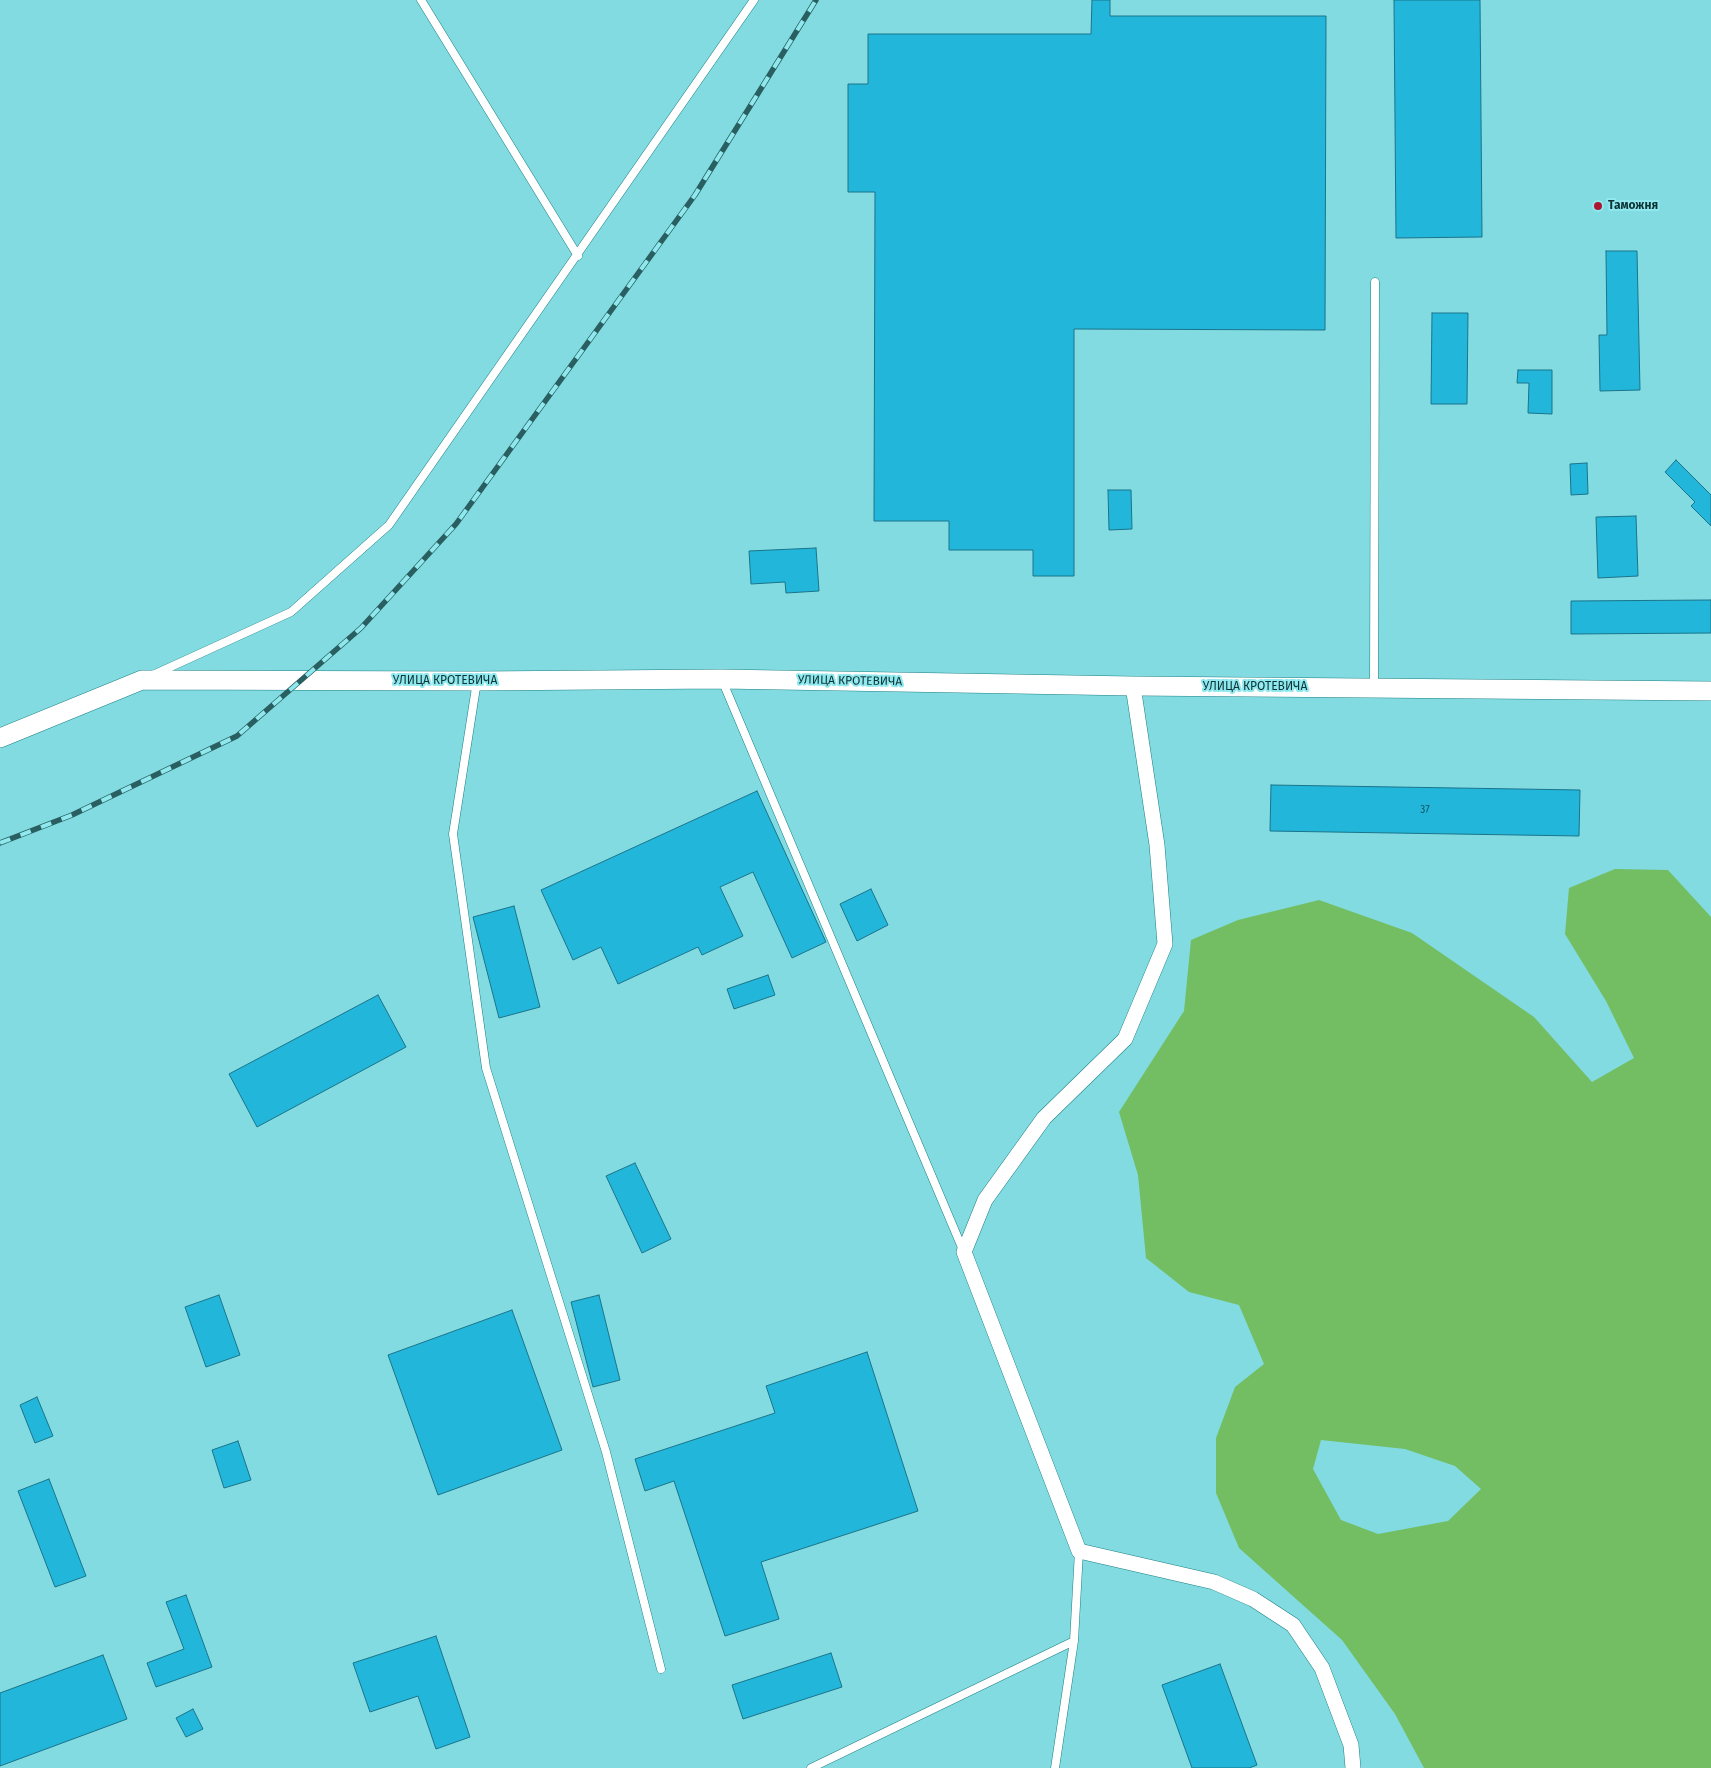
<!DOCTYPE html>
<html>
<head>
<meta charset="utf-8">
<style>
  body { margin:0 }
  canvas { display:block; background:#81dbe0 }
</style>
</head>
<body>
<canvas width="1711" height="1768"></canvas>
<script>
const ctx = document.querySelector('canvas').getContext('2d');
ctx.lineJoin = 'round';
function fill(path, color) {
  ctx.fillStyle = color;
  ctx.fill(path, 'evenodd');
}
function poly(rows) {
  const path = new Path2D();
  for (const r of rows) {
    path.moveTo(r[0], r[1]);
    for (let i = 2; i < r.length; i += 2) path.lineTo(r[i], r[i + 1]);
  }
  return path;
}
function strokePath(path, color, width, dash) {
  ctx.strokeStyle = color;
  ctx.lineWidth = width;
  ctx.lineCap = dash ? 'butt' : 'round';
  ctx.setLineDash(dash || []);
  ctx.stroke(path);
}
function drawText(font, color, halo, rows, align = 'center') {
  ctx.font = font + ' "Fira Sans",sans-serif';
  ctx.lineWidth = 4;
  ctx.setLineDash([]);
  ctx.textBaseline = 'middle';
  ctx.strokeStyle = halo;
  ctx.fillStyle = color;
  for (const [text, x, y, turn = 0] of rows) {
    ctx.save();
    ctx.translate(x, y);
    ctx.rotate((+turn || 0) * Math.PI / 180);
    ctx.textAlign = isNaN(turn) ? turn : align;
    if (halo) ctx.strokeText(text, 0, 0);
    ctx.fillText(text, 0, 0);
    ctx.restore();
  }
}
fill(poly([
  [1615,869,1668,870,1711,917,1711,1768,1424,1768,1395,1714,1342,1640,1239,1548,1216,1493,1216,1438,1235,1387,1264,1364,1239,1305,1189,1292,1146,1258,1138,1175,1119,1112,1184,1011,1191,940,1238,920,1319,900,1412,933,1534,1017,1592,1082,1634,1058,1606,1001,1565,934,1569,888],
  [1321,1440,1405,1449,1455,1466,1481,1489,1448,1521,1378,1534,1341,1520,1313,1469]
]), '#73be62');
const building = poly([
  [1092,0,1110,0,1110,16,1326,16,1325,330,1074,329,1074,576,1033,576,1033,550,949,550,949,521,874,521,875,192,848,192,848,84,868,84,868,34,1091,34,1092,0],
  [1394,0,1480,0,1482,237,1396,238,1394,0],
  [1606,251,1637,251,1640,390,1600,391,1599,335,1607,335,1606,251],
  [1432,313,1468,313,1467,404,1431,404,1432,313],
  [1518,370,1552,370,1552,414,1528,413,1529,383,1517,383,1518,370],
  [1676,460,1711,495,1711,526,1691,506,1695,502,1665,472,1676,460],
  [1587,463,1588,494,1571,495,1570,464,1587,463],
  [1108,490,1131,490,1132,529,1109,530,1108,490],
  [1636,516,1638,576,1598,578,1596,517,1636,516],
  [816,548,819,591,786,593,785,582,751,584,749,551,816,548],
  [1711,600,1711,633,1571,634,1571,601,1711,600],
  [1271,785,1580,790,1579,836,1270,831,1271,785],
  [757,791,826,942,792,958,753,872,720,887,743,936,702,955,698,947,618,984,601,947,573,960,541,890,757,791],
  [871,889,888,925,857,941,840,904,871,889],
  [514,906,540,1007,499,1018,473,917,514,906],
  [768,975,775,995,734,1009,727,989,768,975],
  [378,995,406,1047,257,1127,229,1074,378,995],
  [635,1163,671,1239,642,1253,606,1176,635,1163],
  [219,1295,240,1355,206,1367,185,1307,219,1295],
  [599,1295,620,1380,593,1387,571,1302,599,1295],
  [512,1310,562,1450,438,1495,388,1355,512,1310],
  [867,1352,918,1511,761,1562,779,1619,725,1636,674,1481,645,1491,635,1459,775,1413,766,1386,867,1352],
  [37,1397,53,1436,35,1443,20,1405,37,1397],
  [238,1441,251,1480,224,1488,212,1450,238,1441],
  [49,1479,86,1576,55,1587,18,1491,49,1479],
  [186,1595,212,1667,156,1687,147,1663,184,1649,166,1602,186,1595],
  [436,1636,470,1737,436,1749,418,1696,370,1712,353,1663,436,1636],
  [831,1653,842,1687,743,1719,732,1685,831,1653],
  [103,1655,127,1719,0,1766,0,1693,103,1655],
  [1220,1664,1257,1765,1249,1768,1192,1768,1162,1685,1220,1664],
  [193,1709,203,1729,186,1737,176,1718,193,1709]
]);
fill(building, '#22b6da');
strokePath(building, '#1a748b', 1);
const service = poly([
  [421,0,578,256],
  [153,675,291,612,389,525,754,0],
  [722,680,963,1250],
  [477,681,453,834,486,1068,606,1452,661,1669],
  [1374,688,1375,282],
  [811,1768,1074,1641],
  [1055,1768,1074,1641,1079,1551]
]);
const minor = poly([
  [1133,686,1157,845,1165,944,1125,1039,1044,1118,985,1200,964,1252,1079,1551,1214,1582,1253,1599,1293,1625,1322,1668,1351,1745,1353,1768]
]);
const tertiary = poly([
  [0,738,142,680,477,681,721,679,1133,686,1711,691]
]);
strokePath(service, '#1c8186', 9);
strokePath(minor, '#1c8186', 16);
strokePath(tertiary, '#1c8186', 20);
strokePath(service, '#fff', 8);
strokePath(minor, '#fff', 15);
strokePath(tertiary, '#fff', 19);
const rail = poly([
  [0,843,72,815,237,736,361,628,456,524,695,195,816,0]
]);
strokePath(rail, '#2a5f61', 5.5);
strokePath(rail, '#8ee8ed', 4, [11]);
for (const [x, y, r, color] of [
  [1598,206,5,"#ac1630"]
]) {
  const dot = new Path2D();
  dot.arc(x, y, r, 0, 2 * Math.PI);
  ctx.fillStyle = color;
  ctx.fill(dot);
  strokePath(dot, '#8ee8ed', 2);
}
drawText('10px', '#12545f', null, [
  ["37",1425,810]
]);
drawText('bold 12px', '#0c3436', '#8ee8ed', [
  ["Таможня",1608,206]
], 'left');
drawText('12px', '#0c3436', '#8ee8ed', [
  ["УЛИЦА КРОТЕВИЧА",445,681],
  ["УЛИЦА КРОТЕВИЧА",850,681,1],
  ["УЛИЦА КРОТЕВИЧА",1255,687]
]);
</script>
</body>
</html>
